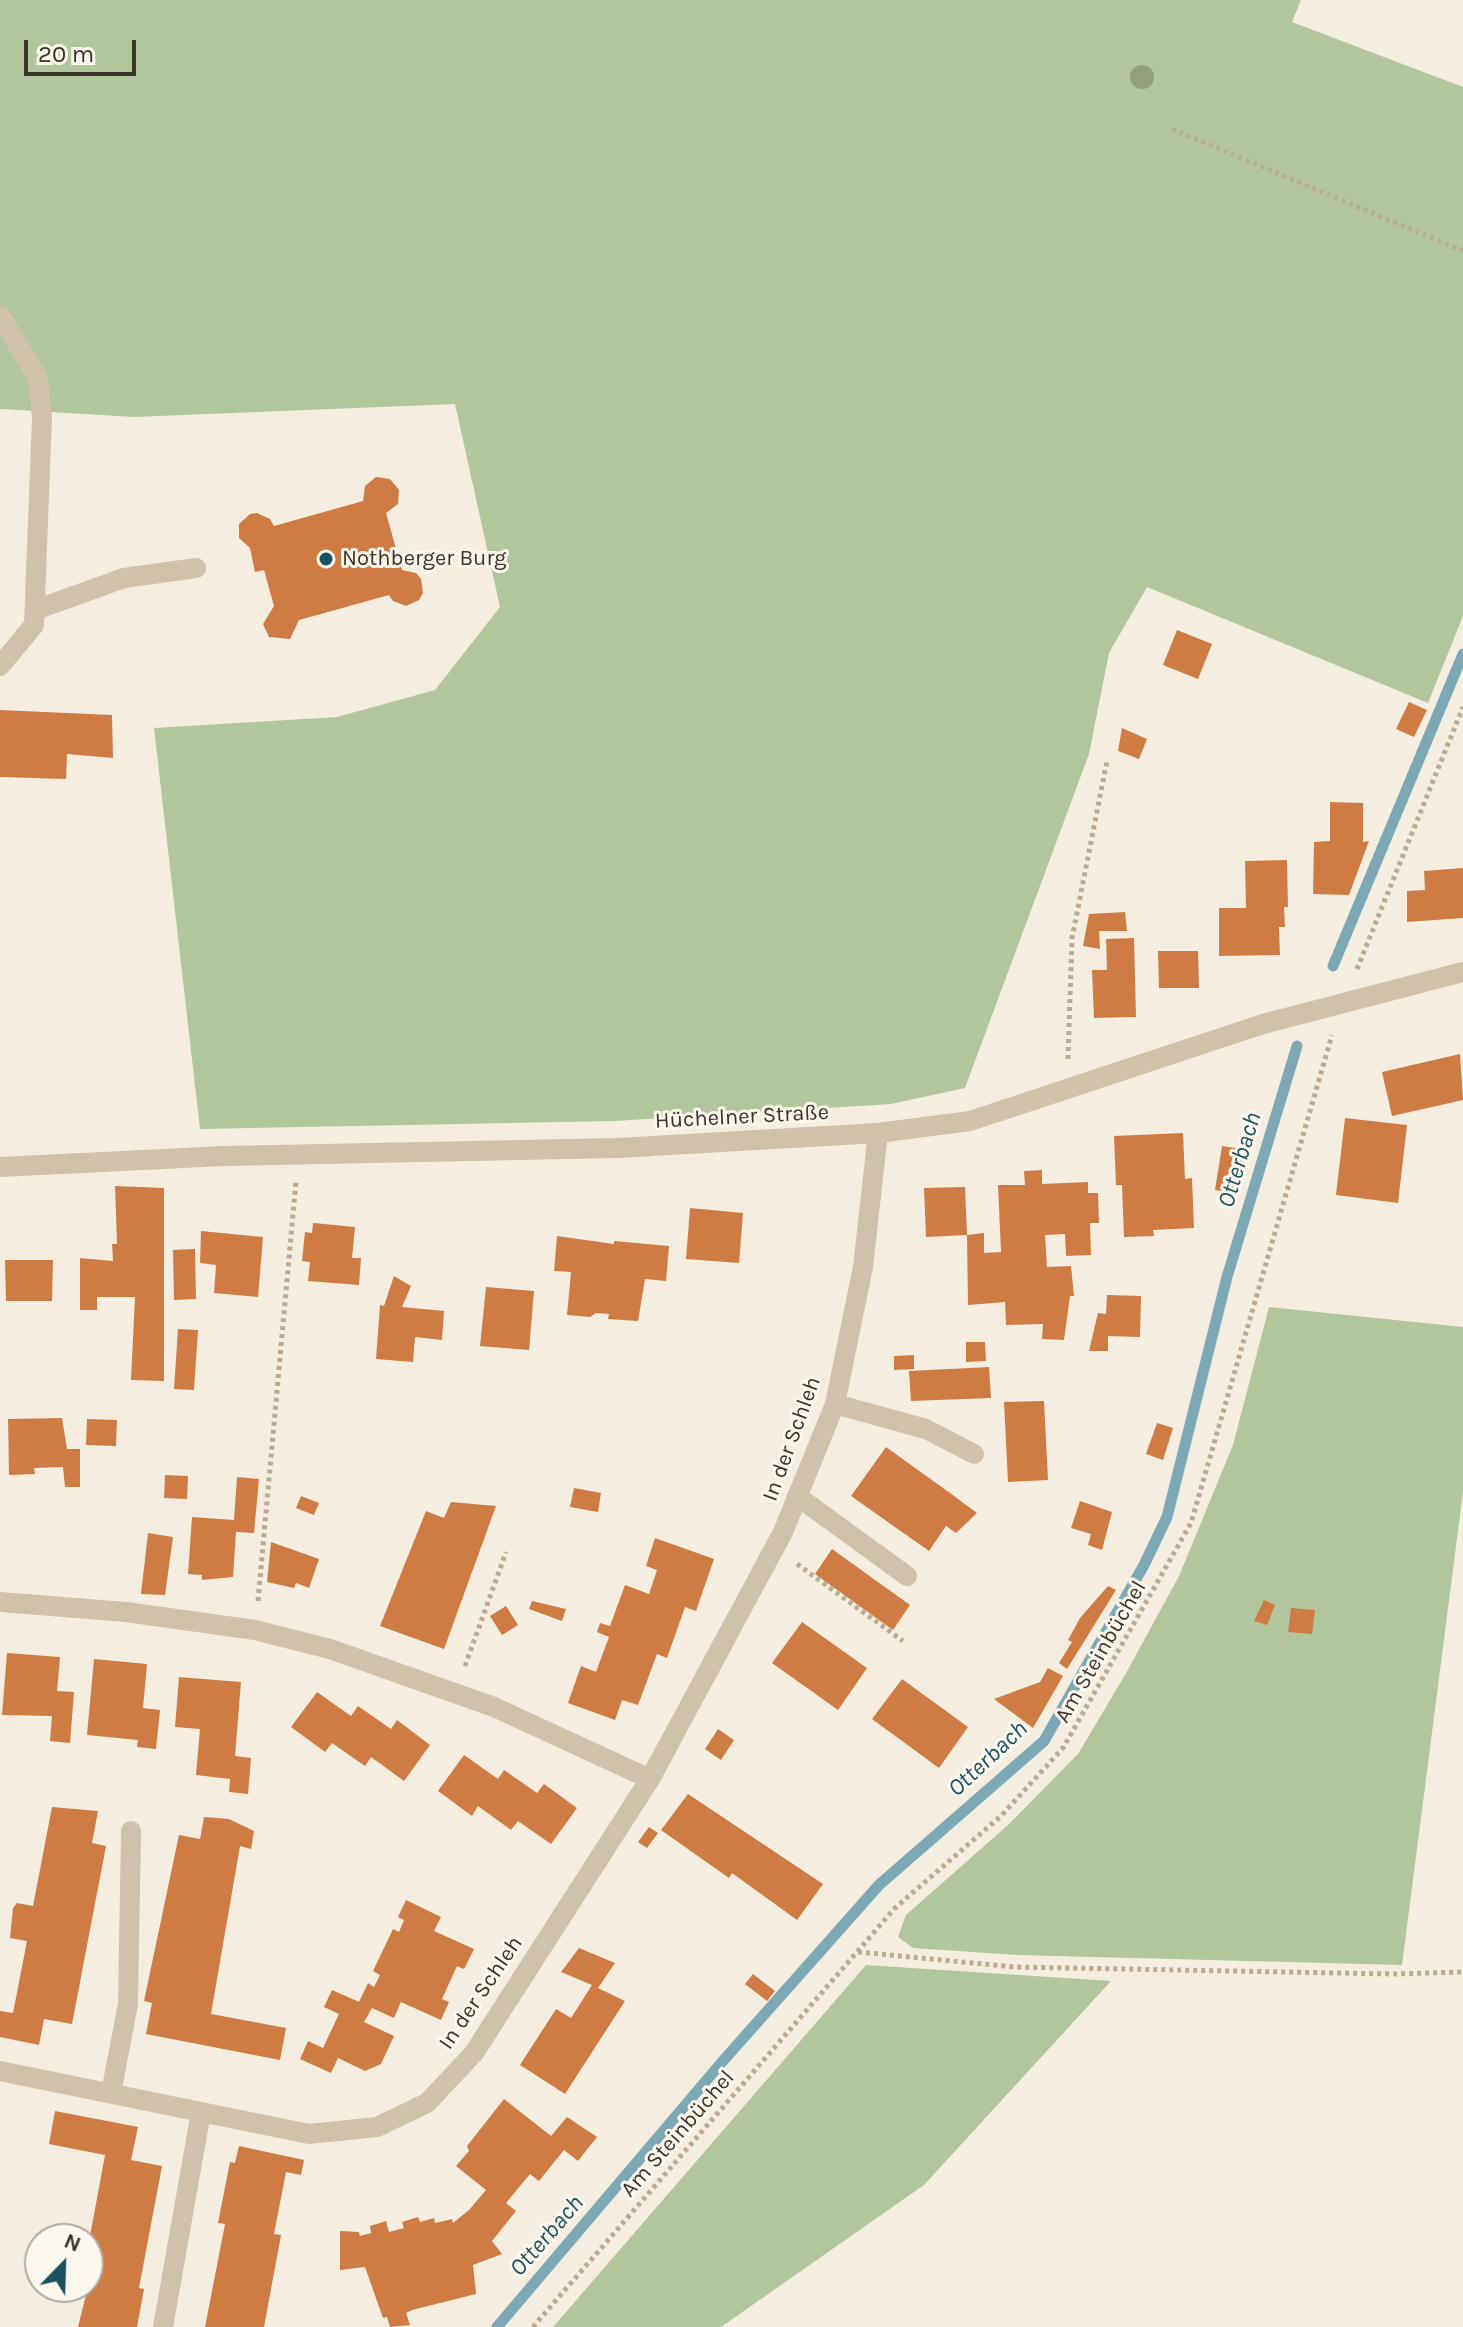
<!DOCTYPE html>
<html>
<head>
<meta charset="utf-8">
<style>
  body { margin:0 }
  #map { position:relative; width:1463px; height:2327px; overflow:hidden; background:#f5eee0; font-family:Karla,sans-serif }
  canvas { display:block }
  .north { position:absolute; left:24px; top:2223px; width:80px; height:80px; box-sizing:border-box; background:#fcf7ed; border:2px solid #afa99f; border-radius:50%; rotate:23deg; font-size:22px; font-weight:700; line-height:32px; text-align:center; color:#3c332a }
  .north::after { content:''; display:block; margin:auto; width:28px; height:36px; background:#1b5161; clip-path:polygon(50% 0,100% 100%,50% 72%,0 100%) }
  .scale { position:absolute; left:24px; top:40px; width:112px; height:36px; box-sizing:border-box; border:4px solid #3c332a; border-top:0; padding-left:10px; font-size:24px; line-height:28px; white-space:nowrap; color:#3c332a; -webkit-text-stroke:6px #fcf7ed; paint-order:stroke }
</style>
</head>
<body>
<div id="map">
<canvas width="1463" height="2327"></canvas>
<div class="north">N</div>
<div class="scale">20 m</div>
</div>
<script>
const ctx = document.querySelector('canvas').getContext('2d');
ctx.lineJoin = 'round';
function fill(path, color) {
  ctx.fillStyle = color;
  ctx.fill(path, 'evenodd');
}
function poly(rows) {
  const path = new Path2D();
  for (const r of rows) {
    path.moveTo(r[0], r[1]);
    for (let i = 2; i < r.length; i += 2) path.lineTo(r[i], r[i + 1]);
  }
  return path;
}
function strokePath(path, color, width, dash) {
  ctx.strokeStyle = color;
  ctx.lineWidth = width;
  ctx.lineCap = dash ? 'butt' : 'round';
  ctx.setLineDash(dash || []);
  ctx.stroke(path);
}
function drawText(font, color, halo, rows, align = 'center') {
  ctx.font = font + ' Karla,sans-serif';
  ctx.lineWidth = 6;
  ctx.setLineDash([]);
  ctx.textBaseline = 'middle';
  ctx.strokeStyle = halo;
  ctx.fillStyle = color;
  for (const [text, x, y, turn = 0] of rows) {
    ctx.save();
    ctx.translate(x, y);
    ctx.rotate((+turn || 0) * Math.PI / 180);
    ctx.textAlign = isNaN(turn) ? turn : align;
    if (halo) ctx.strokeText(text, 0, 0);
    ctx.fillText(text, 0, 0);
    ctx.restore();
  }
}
fill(poly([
  [0,0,1301,0,1292,22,1463,87,1463,616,1428,703,1147,587,1109,653,1089,754,965,1088,891,1104,615,1121,200,1129,154,728,337,717,435,690,500,607,455,404,134,417,0,409],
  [1269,1307,1463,1327,1463,1492,1402,1965,1017,1955,913,1948,898,1937,906,1915,1008,1825,1078,1754,1125,1675,1179,1576,1233,1445],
  [866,1965,1111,1981,924,2185,721,2327,553,2327]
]), '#b2c69e');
strokePath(poly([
  [1333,966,1463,654],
  [497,2327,722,2062,879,1885,1044,1741,1144,1565,1167,1517,1227,1277,1297,1046]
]), '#7ca9b5', 11);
fill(poly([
  [376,477,390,479,399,490,398,504,386,513,402,570,416,573,421,579,423,593,419,600,406,606,393,601,389,595,299,620,290,639,269,637,263,624,274,606,264,570,255,572,250,548,239,538,239,524,250,514,257,513,270,519,274,526,363,501,365,486],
  [1177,630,1212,644,1198,679,1163,665],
  [1409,702,1427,710,1414,737,1396,729],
  [0,710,112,715,113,758,67,754,66,779,0,777],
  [1122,728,1147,739,1139,759,1118,751],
  [1330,802,1363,803,1363,842,1369,841,1349,895,1313,894,1314,842,1330,841],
  [1287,860,1288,907,1284,907,1285,927,1279,927,1280,955,1219,956,1219,908,1246,908,1245,861],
  [1463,868,1463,918,1407,922,1407,891,1425,890,1424,871],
  [1125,912,1127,931,1099,931,1100,949,1083,946,1089,914],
  [1134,938,1136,1017,1094,1018,1092,970,1107,970,1106,939],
  [1158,951,1198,951,1199,988,1159,988],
  [1460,1054,1463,1100,1392,1116,1382,1072],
  [1345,1118,1407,1125,1398,1203,1336,1195],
  [1183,1133,1185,1179,1192,1178,1194,1228,1153,1230,1154,1236,1124,1237,1122,1185,1116,1185,1114,1136],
  [1222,1146,1249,1150,1236,1193,1215,1190],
  [1042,1170,1042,1184,1088,1182,1088,1193,1098,1193,1099,1223,1090,1223,1091,1255,1066,1256,1065,1234,1045,1235,1047,1267,1071,1266,1074,1296,1070,1296,1064,1340,1042,1339,1043,1324,1006,1325,1005,1302,968,1305,967,1235,984,1233,984,1253,1001,1252,998,1185,1025,1185,1024,1171],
  [115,1186,164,1188,164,1381,131,1380,135,1297,97,1297,97,1310,80,1310,80,1258,113,1261,112,1244,117,1244],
  [965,1187,967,1235,926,1237,924,1188],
  [690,1208,743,1213,739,1263,686,1259],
  [313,1223,355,1227,352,1258,361,1258,359,1285,308,1281,310,1262,302,1261,305,1232,312,1233],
  [201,1231,263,1237,258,1297,214,1293,216,1265,200,1263],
  [557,1236,614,1244,614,1241,669,1246,666,1281,645,1279,638,1321,608,1319,609,1314,596,1313,590,1317,567,1315,571,1272,554,1271],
  [195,1249,196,1299,174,1300,173,1250],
  [5,1260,53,1260,52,1301,6,1301],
  [394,1276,411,1286,402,1307,444,1311,442,1340,415,1337,413,1362,376,1359,380,1305,384,1306],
  [486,1287,534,1291,529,1350,480,1346],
  [1107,1295,1141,1296,1140,1337,1108,1336,1108,1351,1089,1351,1098,1313,1106,1314],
  [178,1329,198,1330,194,1390,174,1389],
  [966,1342,985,1342,986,1361,966,1362],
  [914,1355,914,1369,894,1370,894,1356],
  [989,1367,991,1398,911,1401,909,1371],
  [1044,1401,1048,1480,1008,1482,1004,1402],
  [62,1418,67,1449,80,1449,80,1487,65,1487,63,1467,34,1468,35,1474,9,1475,8,1419],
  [87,1419,117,1420,116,1446,86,1445],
  [1157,1423,1173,1428,1163,1460,1146,1454],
  [886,1447,950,1493,977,1513,956,1533,946,1526,929,1551,851,1496],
  [165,1475,188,1476,187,1499,164,1498],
  [237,1477,259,1479,254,1533,236,1532,233,1577,202,1580,202,1575,188,1574,192,1517,234,1520],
  [574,1488,601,1493,598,1512,570,1507],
  [301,1496,319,1503,314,1515,296,1508],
  [1080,1501,1112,1512,1102,1550,1088,1545,1091,1534,1071,1528],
  [451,1502,496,1506,444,1649,380,1626,426,1511,444,1518],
  [148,1533,173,1537,165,1595,141,1594],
  [655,1538,714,1559,696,1611,685,1607,667,1658,657,1654,638,1705,622,1700,615,1720,568,1703,581,1666,596,1672,609,1637,597,1632,600,1623,610,1626,625,1585,649,1594,657,1570,646,1566],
  [271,1542,319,1559,309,1588,296,1583,294,1588,267,1582],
  [832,1549,910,1605,893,1630,815,1574],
  [1108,1586,1116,1590,1067,1669,1059,1663,1072,1642,1068,1640,1080,1618],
  [1264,1600,1275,1605,1267,1625,1254,1621],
  [532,1601,566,1609,562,1621,529,1609],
  [506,1606,518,1625,502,1635,490,1616],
  [1291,1608,1315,1610,1312,1634,1288,1632],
  [802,1622,867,1668,838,1710,772,1663],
  [7,1653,60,1657,57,1691,74,1692,70,1743,50,1741,52,1716,2,1715],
  [94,1659,147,1664,143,1708,160,1710,156,1749,137,1747,138,1740,87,1735],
  [1048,1668,1063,1676,1033,1728,994,1699,1040,1682],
  [179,1677,241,1682,235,1756,251,1758,248,1794,229,1792,230,1779,196,1775,200,1729,175,1727],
  [902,1679,968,1727,939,1768,872,1719],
  [317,1692,351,1716,358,1706,391,1729,397,1720,430,1745,404,1781,371,1757,365,1766,332,1743,325,1752,291,1727],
  [718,1729,734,1740,721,1760,705,1749],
  [464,1755,498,1779,504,1770,537,1793,544,1784,577,1808,551,1844,518,1821,511,1830,478,1806,472,1816,438,1791],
  [688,1794,823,1884,797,1920,732,1873,729,1878,661,1830],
  [52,1807,98,1811,92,1843,106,1846,72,2024,44,2019,39,2045,0,2037,0,2011,13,2013,27,1941,10,1938,13,1908,17,1903,33,1906],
  [204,1817,229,1819,254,1831,251,1849,240,1846,211,2014,286,2028,280,2060,146,2034,152,2003,144,2001,179,1835,200,1839],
  [649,1827,658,1833,647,1848,638,1842],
  [406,1900,441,1917,434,1931,474,1949,464,1969,457,1966,442,1999,449,2002,441,2020,401,2002,394,2018,372,2008,364,2022,394,2036,381,2064,365,2071,338,2058,331,2073,300,2059,308,2041,323,2048,339,2014,324,2007,332,1990,359,2002,368,1983,374,1987,380,1975,373,1971,393,1929,399,1932,404,1920,398,1917],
  [579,1948,615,1963,598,1988,625,2001,565,2094,520,2065,556,2009,571,2018,592,1985,561,1972],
  [753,1974,775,1991,767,2001,745,1984],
  [504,2099,551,2136,567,2117,597,2137,578,2161,564,2150,539,2181,530,2174,506,2203,516,2211,492,2241,502,2254,473,2265,476,2294,412,2310,406,2313,410,2325,390,2327,387,2317,383,2318,365,2267,340,2270,340,2231,359,2232,360,2236,371,2233,370,2226,386,2221,389,2232,404,2228,402,2222,418,2217,420,2222,434,2218,435,2223,452,2219,453,2223,469,2210,486,2190,456,2166,469,2151,467,2146],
  [55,2111,138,2127,131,2160,162,2166,139,2288,144,2289,137,2327,78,2327,88,2287,88,2247,105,2155,49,2144],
  [239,2146,304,2160,301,2175,286,2172,274,2234,281,2235,264,2327,205,2327,225,2224,218,2223,230,2162,235,2163]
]), '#cf7c44');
strokePath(poly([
  [1172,129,1463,251],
  [1357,969,1463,707],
  [1068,1059,1072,938,1107,761],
  [797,1564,903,1641],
  [258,1601,296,1181],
  [465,1666,506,1552],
  [858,1952,1015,1967,1393,1974,1463,1972],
  [533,2327,895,1908,1001,1816,1063,1748,1191,1523,1332,1035]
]), '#bbab94', 5, [4, 4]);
strokePath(poly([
  [0,316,38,378,42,418,34,625,0,666],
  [35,610,124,578,196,568],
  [835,1404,926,1429,974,1454],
  [797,1496,907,1576],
  [111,2093,128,2004,131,1831],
  [163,2327,201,2112]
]), '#cfc1aa', 20);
strokePath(poly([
  [0,1602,126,1612,255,1630,330,1649,494,1707,650,1779],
  [0,2071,309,2134,377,2127,427,2103,474,2053,650,1779,783,1532,835,1404,863,1267,878,1133]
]), '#cfc1aa', 20);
strokePath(poly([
  [0,1167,224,1156,618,1148,878,1133,970,1121,1263,1024,1463,972]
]), '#cfc1aa', 20);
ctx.fillStyle = '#939e7d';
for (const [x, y] of [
  [1142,77]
]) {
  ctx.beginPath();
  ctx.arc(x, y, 12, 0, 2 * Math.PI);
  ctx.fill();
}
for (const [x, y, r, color] of [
  [326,559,8,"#1b5161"]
]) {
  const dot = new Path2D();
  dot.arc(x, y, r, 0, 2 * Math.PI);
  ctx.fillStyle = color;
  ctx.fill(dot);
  strokePath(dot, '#fcf7ed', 3);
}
drawText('22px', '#3c332a', '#fcf7ed', [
  ["Nothberger Burg",342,559]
], 'left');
drawText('22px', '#3c332a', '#fcf7ed', [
  ["Hüchelner Straße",742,1117,-3],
  ["In der Schleh",792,1439,-70],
  ["Am Steinbüchel",1101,1652,-60],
  ["In der Schleh",481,1993,-56],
  ["Am Steinbüchel",678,2134,-49]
]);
drawText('italic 24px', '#1b5161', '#fcf7ed', [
  ["Otterbach",1240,1160,-73],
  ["Otterbach",988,1759,-43],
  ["Otterbach",547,2236,-49]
]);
</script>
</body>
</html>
